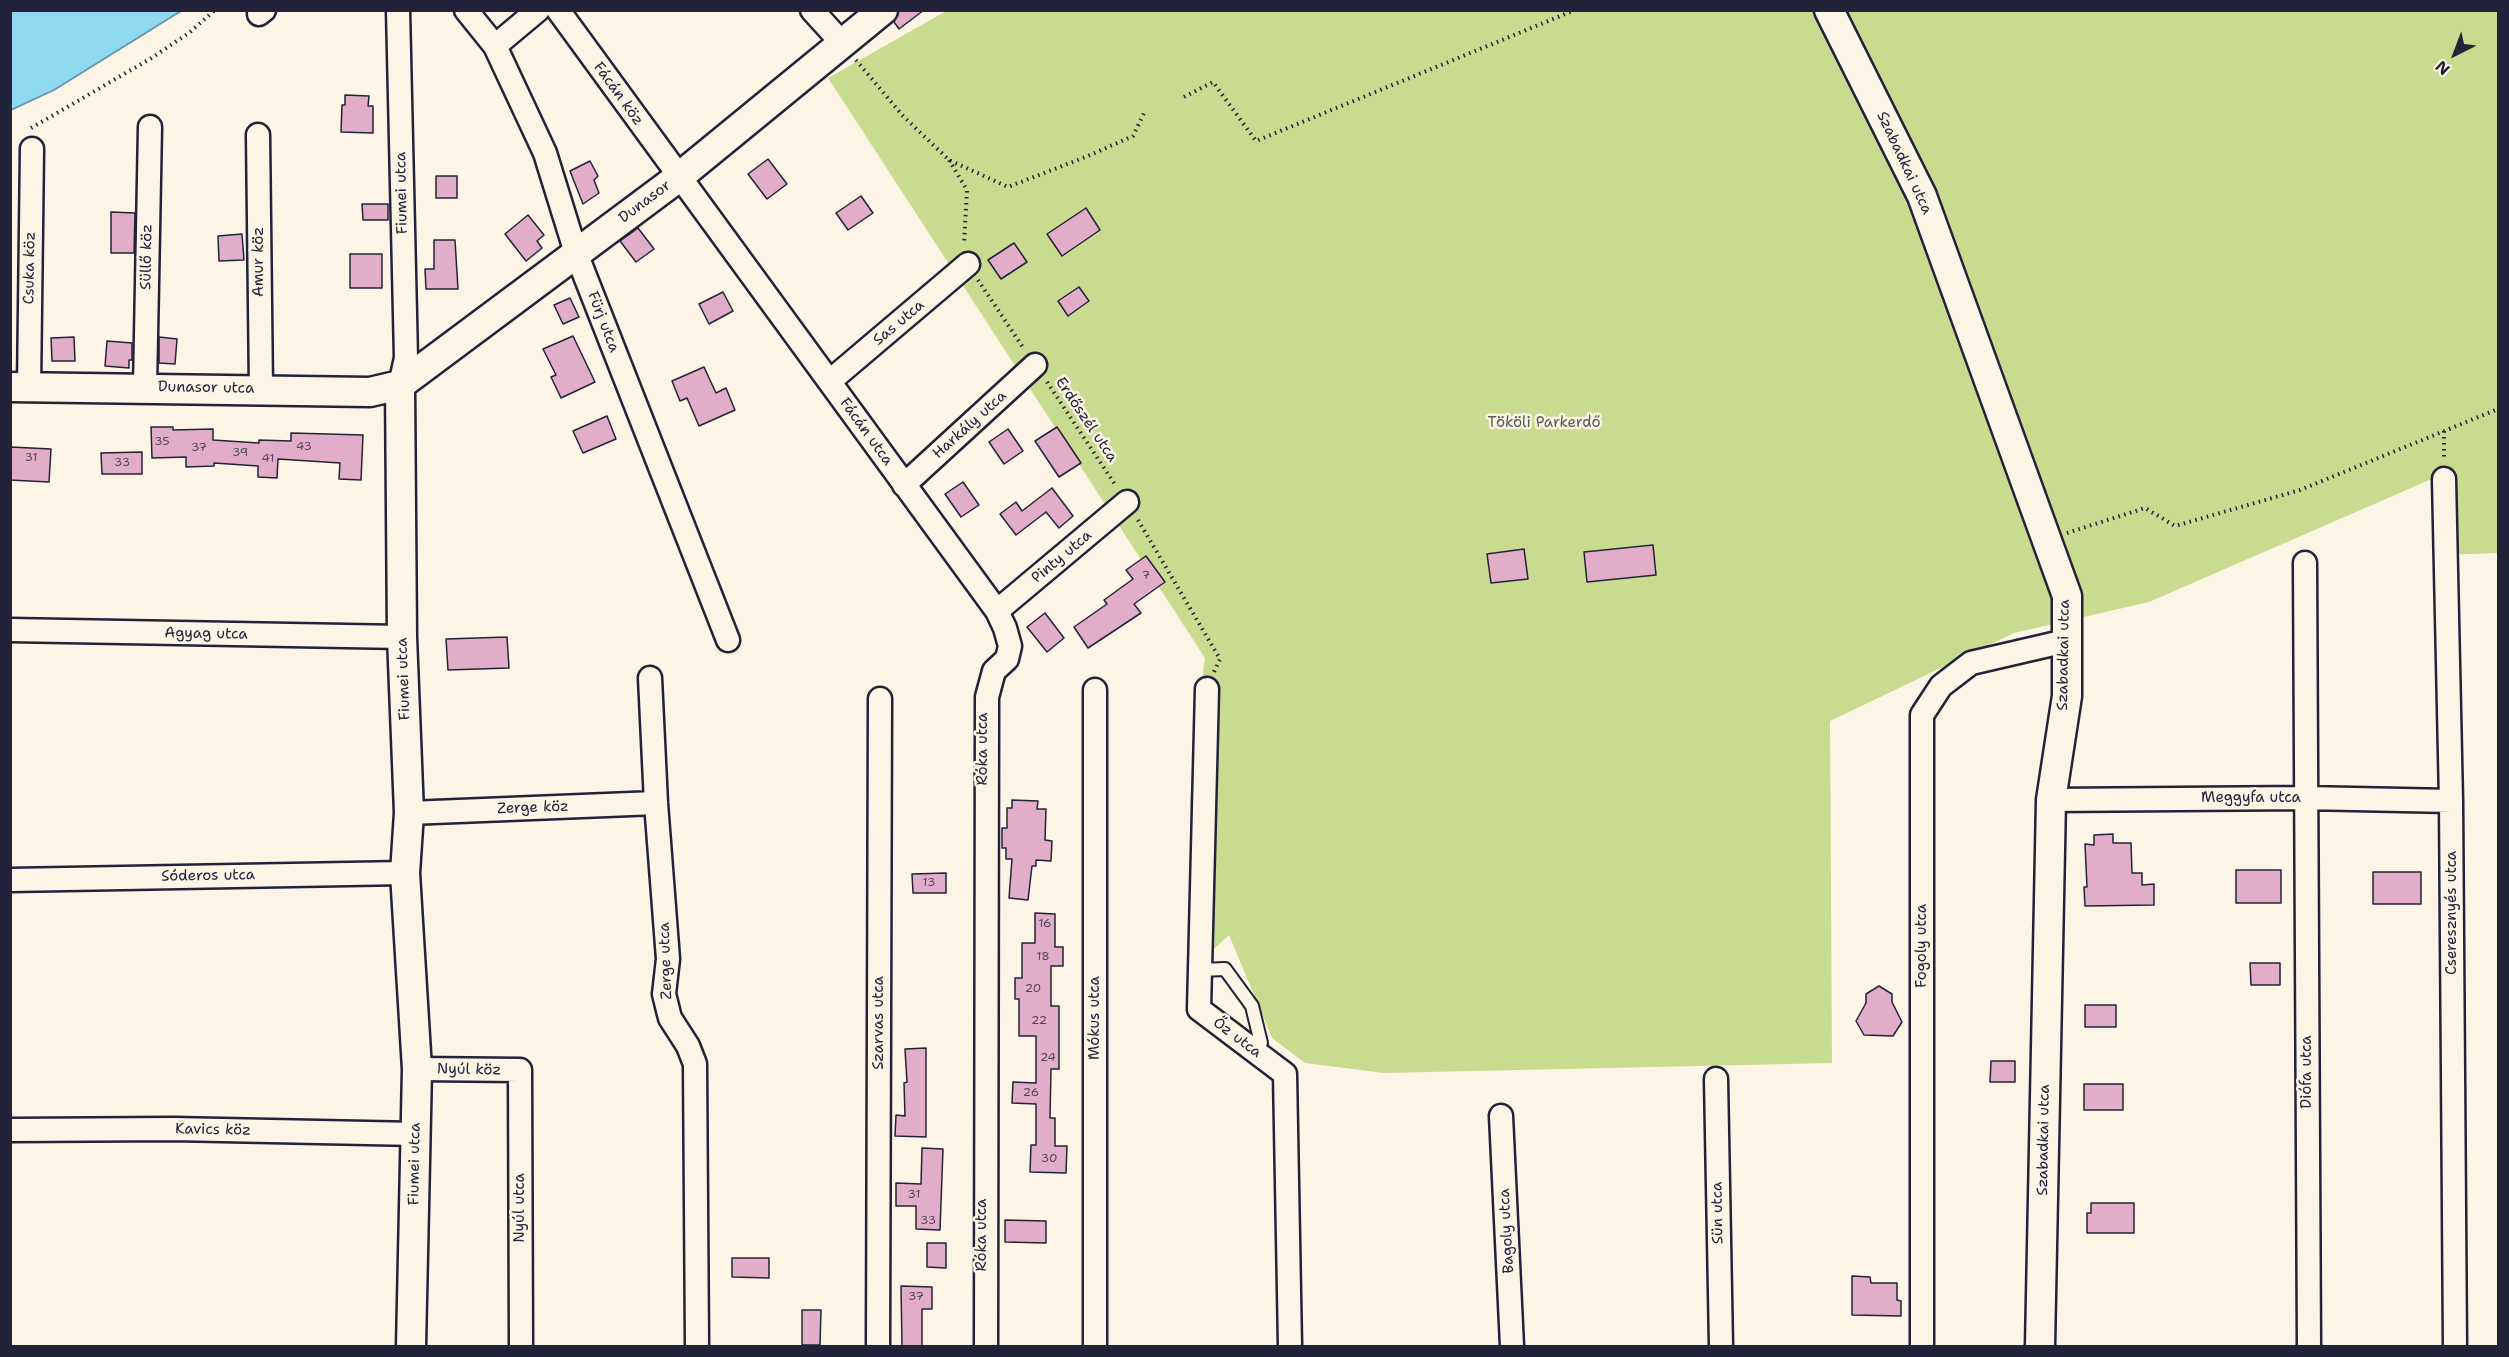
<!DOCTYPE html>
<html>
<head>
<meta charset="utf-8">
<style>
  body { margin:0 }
  #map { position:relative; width:2509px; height:1357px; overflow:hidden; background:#fcf5e5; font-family:"Shantell Sans",sans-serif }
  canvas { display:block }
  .frame { position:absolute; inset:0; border:12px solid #22223b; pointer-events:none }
  .north { position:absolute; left:2425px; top:24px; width:60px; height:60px; -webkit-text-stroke:4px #fcf5e5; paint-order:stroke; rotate:222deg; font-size:16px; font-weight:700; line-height:24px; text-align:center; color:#22223b }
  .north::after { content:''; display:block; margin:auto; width:21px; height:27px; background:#22223b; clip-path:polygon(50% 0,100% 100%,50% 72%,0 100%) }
</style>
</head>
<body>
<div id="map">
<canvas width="2509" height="1357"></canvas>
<div class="frame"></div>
<div class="north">N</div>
</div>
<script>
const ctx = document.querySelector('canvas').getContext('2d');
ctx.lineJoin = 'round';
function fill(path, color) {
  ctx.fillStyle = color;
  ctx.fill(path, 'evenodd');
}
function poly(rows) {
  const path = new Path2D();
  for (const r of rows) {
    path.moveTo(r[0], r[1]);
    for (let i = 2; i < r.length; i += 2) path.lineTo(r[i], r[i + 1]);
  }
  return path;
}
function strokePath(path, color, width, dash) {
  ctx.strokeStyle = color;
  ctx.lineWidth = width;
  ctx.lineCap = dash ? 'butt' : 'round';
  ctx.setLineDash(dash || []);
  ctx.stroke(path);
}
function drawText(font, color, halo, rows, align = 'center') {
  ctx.font = font + ' "Shantell Sans",sans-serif';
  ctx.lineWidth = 5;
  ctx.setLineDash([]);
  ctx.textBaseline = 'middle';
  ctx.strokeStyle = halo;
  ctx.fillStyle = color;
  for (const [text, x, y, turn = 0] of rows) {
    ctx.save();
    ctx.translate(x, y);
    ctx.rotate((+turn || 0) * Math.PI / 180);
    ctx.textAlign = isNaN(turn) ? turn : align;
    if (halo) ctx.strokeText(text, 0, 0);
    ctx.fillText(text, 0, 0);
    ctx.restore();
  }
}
fill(poly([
  [948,10,2498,11,2498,553,2443,555,2441,475,2149,602,2014,633,1830,721,1832,1063,1384,1073,1305,1063,1272,1038,1229,935,1197,965,1190,802,1195,729,1205,658,828,78]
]), '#c9db8f');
const water = poly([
  [10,11,11,10,181,11,54,90,11,110,10,11]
]);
fill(water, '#8ed9ef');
strokePath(water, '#6390a7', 1.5);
const building = poly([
  [899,10,924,10,899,29,894,22,899,10],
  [345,95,369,96,368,106,373,106,373,133,341,132,342,105,345,105,345,95],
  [768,159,787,184,767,199,748,174,768,159],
  [590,161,598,176,594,180,599,193,583,204,570,171,590,161],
  [436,176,457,176,457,198,436,198,436,176],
  [861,196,873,213,848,230,836,213,861,196],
  [362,204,388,204,388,220,363,220,362,204],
  [1086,208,1100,230,1062,256,1047,234,1086,208],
  [111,212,135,213,134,253,111,253,111,212],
  [528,215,544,235,537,241,542,248,526,261,505,234,528,215],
  [638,228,654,249,636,262,620,241,638,228],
  [242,234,244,260,219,261,218,236,242,234],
  [434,240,455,240,458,289,426,289,425,269,434,269,434,240],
  [1014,243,1027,262,1001,279,988,260,1014,243],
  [350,254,382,254,382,288,350,288,350,254],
  [1079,287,1089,301,1068,316,1058,301,1079,287],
  [723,292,733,311,709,324,699,304,723,292],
  [570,298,579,317,563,324,554,305,570,298],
  [573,336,595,382,561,398,551,377,556,375,543,349,573,336],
  [74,337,75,361,52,361,51,338,74,337],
  [159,337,177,339,175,364,159,363,159,337],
  [107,341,132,343,132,360,129,360,129,368,105,366,107,341],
  [704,367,716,393,726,388,735,410,699,426,687,398,680,401,672,381,704,367],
  [607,416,616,439,583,453,573,431,607,416],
  [151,427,173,427,173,430,213,429,213,440,259,443,259,440,291,441,291,433,363,435,361,480,339,479,340,463,278,459,277,478,258,477,258,466,214,463,214,466,186,467,186,457,152,458,151,427],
  [1057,427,1081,463,1059,477,1035,441,1057,427],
  [1008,429,1023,451,1004,464,989,442,1008,429],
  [11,447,51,449,49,482,10,480,11,447],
  [142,452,142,474,102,474,101,453,142,452],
  [963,482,979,505,961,517,945,494,963,482],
  [1052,488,1073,516,1059,528,1046,512,1016,535,1000,514,1016,502,1022,511,1052,488],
  [1653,545,1656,575,1587,582,1584,552,1653,545],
  [1524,549,1528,579,1491,583,1487,554,1524,549],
  [1146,556,1165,582,1134,604,1141,613,1088,648,1074,627,1107,604,1104,600,1133,579,1126,570,1146,556],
  [1045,613,1064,638,1047,652,1027,627,1045,613],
  [507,637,509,668,448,670,446,639,507,637],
  [1012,800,1038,801,1037,809,1046,809,1045,840,1052,841,1051,861,1036,860,1036,866,1032,866,1028,900,1009,898,1012,859,1006,859,1006,848,1002,848,1002,828,1007,828,1007,808,1012,808,1012,800],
  [2113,834,2113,843,2131,843,2132,873,2142,873,2142,885,2154,884,2154,905,2085,906,2084,887,2087,887,2085,844,2094,845,2094,835,2113,834],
  [2236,870,2281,870,2281,903,2236,903,2236,870],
  [2373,872,2421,872,2421,904,2373,904,2373,872],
  [946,873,946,893,913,893,912,874,946,873],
  [1035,913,1055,914,1055,947,1063,947,1063,966,1051,966,1051,1006,1059,1006,1059,1069,1051,1069,1050,1118,1055,1118,1055,1146,1067,1146,1066,1173,1030,1172,1031,1145,1036,1145,1036,1104,1012,1103,1013,1082,1036,1083,1036,1036,1019,1036,1019,999,1015,999,1015,978,1022,978,1022,943,1035,943,1035,913],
  [2250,963,2280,963,2280,985,2251,985,2250,963],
  [1879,986,1892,994,1892,1002,1902,1022,1893,1036,1864,1035,1856,1021,1866,1003,1866,994,1879,986],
  [2085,1005,2116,1005,2116,1027,2085,1027,2085,1005],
  [926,1048,926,1137,895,1136,896,1115,905,1116,904,1083,907,1082,905,1049,926,1048],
  [1991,1061,2015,1061,2015,1082,1990,1082,1991,1061],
  [2084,1084,2123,1084,2123,1110,2084,1110,2084,1084],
  [922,1148,943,1149,940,1230,916,1229,916,1206,896,1206,896,1183,921,1184,922,1148],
  [2091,1203,2134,1203,2134,1233,2087,1233,2087,1213,2091,1213,2091,1203],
  [1005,1220,1046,1221,1046,1243,1005,1242,1005,1220],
  [927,1243,946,1243,946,1268,927,1267,927,1243],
  [732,1258,769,1258,769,1278,732,1277,732,1258],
  [1852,1276,1870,1277,1871,1283,1897,1283,1897,1300,1901,1301,1901,1316,1852,1315,1852,1276],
  [901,1286,932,1287,932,1309,922,1309,922,1347,902,1347,901,1286],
  [802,1310,821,1310,820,1345,802,1345,802,1310]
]);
fill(building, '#e2adc6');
strokePath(building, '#22223b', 1.5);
const service = poly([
  [1200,970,1225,969,1252,1006,1261,1043,1254,1051]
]);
const minor = poly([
  [398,10,406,358,400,385],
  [466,10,495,46,545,153,576,253,728,640],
  [558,10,997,611,1005,628,1010,646,1007,659,994,671,987,697,986,1346],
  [812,10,842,43],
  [259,14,264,10],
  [495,46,538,10],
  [258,135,261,389],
  [830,381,968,264],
  [29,387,32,149],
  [145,387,150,127],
  [2444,479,2451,801,2455,1346],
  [904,485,1035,365],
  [2305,563,2309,1346],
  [997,611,1127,502],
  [10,630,402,637],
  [650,678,656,803,668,959,664,994,670,1018,688,1046,695,1064,697,1346],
  [1207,689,1199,1009,1285,1074,1290,1346],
  [1095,690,1095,1346],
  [2051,800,2305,798,2451,801],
  [409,813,656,803],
  [10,880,405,873],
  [417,1069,520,1070,521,1346],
  [1716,1079,1721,1346],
  [1501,1116,1512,1346],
  [10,1130,173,1129,416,1134],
  [878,1346,880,699],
  [1922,1346,1922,715,1941,686,1971,663,2066,641]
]);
const tertiary = poly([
  [1829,10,1922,196,2067,596,2067,696,2051,800,2040,1346],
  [400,385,402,637,409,813,405,873,417,1069,411,1346],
  [10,387,370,392,400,385,679,177,883,10]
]);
strokePath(service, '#22223b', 16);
strokePath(minor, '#22223b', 27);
strokePath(tertiary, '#22223b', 33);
strokePath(poly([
  [856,60,903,116,949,160,1008,187,1088,156,1133,136,1145,111],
  [1184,97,1213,82,1256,141,1575,10],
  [31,128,150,59,189,33,215,10],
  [949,160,967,190,964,244],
  [978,280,1024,349],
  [1047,382,1116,486],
  [2444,431,2444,461],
  [1138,520,1220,659,1214,672],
  [2067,533,2145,508,2175,526,2300,490,2498,409]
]), '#22223b', 4, [1.5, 4.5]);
strokePath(service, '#fcf5e5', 12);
strokePath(minor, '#fcf5e5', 22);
strokePath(tertiary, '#fcf5e5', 28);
drawText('12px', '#52455e', null, [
  ["35",162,442],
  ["43",304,447],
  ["37",199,448],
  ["39",240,453],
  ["31",31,458],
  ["41",268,459],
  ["33",122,463],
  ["7",1146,576],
  ["13",929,883],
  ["16",1045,924],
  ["18",1043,957],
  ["20",1033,989],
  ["22",1039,1021],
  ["24",1048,1058],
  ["26",1031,1093],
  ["30",1049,1159],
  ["31",914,1195],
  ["33",928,1221],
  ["37",916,1297]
]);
drawText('15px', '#22223b', '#fcf5e5', [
  ["Fácán köz",618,94,54],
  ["Szabadkai utca",1904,163,65],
  ["Fiumei utca",402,193,-91],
  ["Dunasor",645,202,-37],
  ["Süllő köz",147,257,-89],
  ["Amur köz",259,262,-90],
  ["Csuka köz",30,268,-89],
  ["Fürj utca",603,322,69],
  ["Sas utca",899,323,-40],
  ["Dunasor utca",206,388,1],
  ["Erdőszél utca",1086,420,56],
  ["Harkály utca",970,425,-42],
  ["Fácán utca",866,432,54],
  ["Pinty utca",1062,557,-40],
  ["Agyag utca",206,634,1],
  ["Szabadkai utca",2064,655,-89],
  ["Fiumei utca",404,679,-92],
  ["Róka utca",983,749,-90],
  ["Meggyfa utca",2251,798],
  ["Zerge köz",533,808,-2],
  ["Sóderos utca",208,876,-1],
  ["Cseresznyés utca",2452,913,-90],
  ["Fogoly utca",1922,946,-90],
  ["Zerge utca",666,961,-92],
  ["Mókus utca",1095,1018,-90],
  ["Szarvas utca",879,1023,-90],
  ["Őz utca",1237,1038,37],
  ["Nyúl köz",469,1070,1],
  ["Diófa utca",2307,1072,-90],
  ["Kavics köz",213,1130,1],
  ["Szabadkai utca",2044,1140,-89],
  ["Fiumei utca",415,1164,-89],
  ["Nyúl utca",520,1208,-90],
  ["Sün utca",1718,1213,-91],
  ["Bagoly utca",1507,1231,-93],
  ["Róka utca",982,1235,-90]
]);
drawText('15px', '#545a54', '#fcf5e5', [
  ["Tököli Parkerdő",1544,423]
]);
</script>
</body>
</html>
